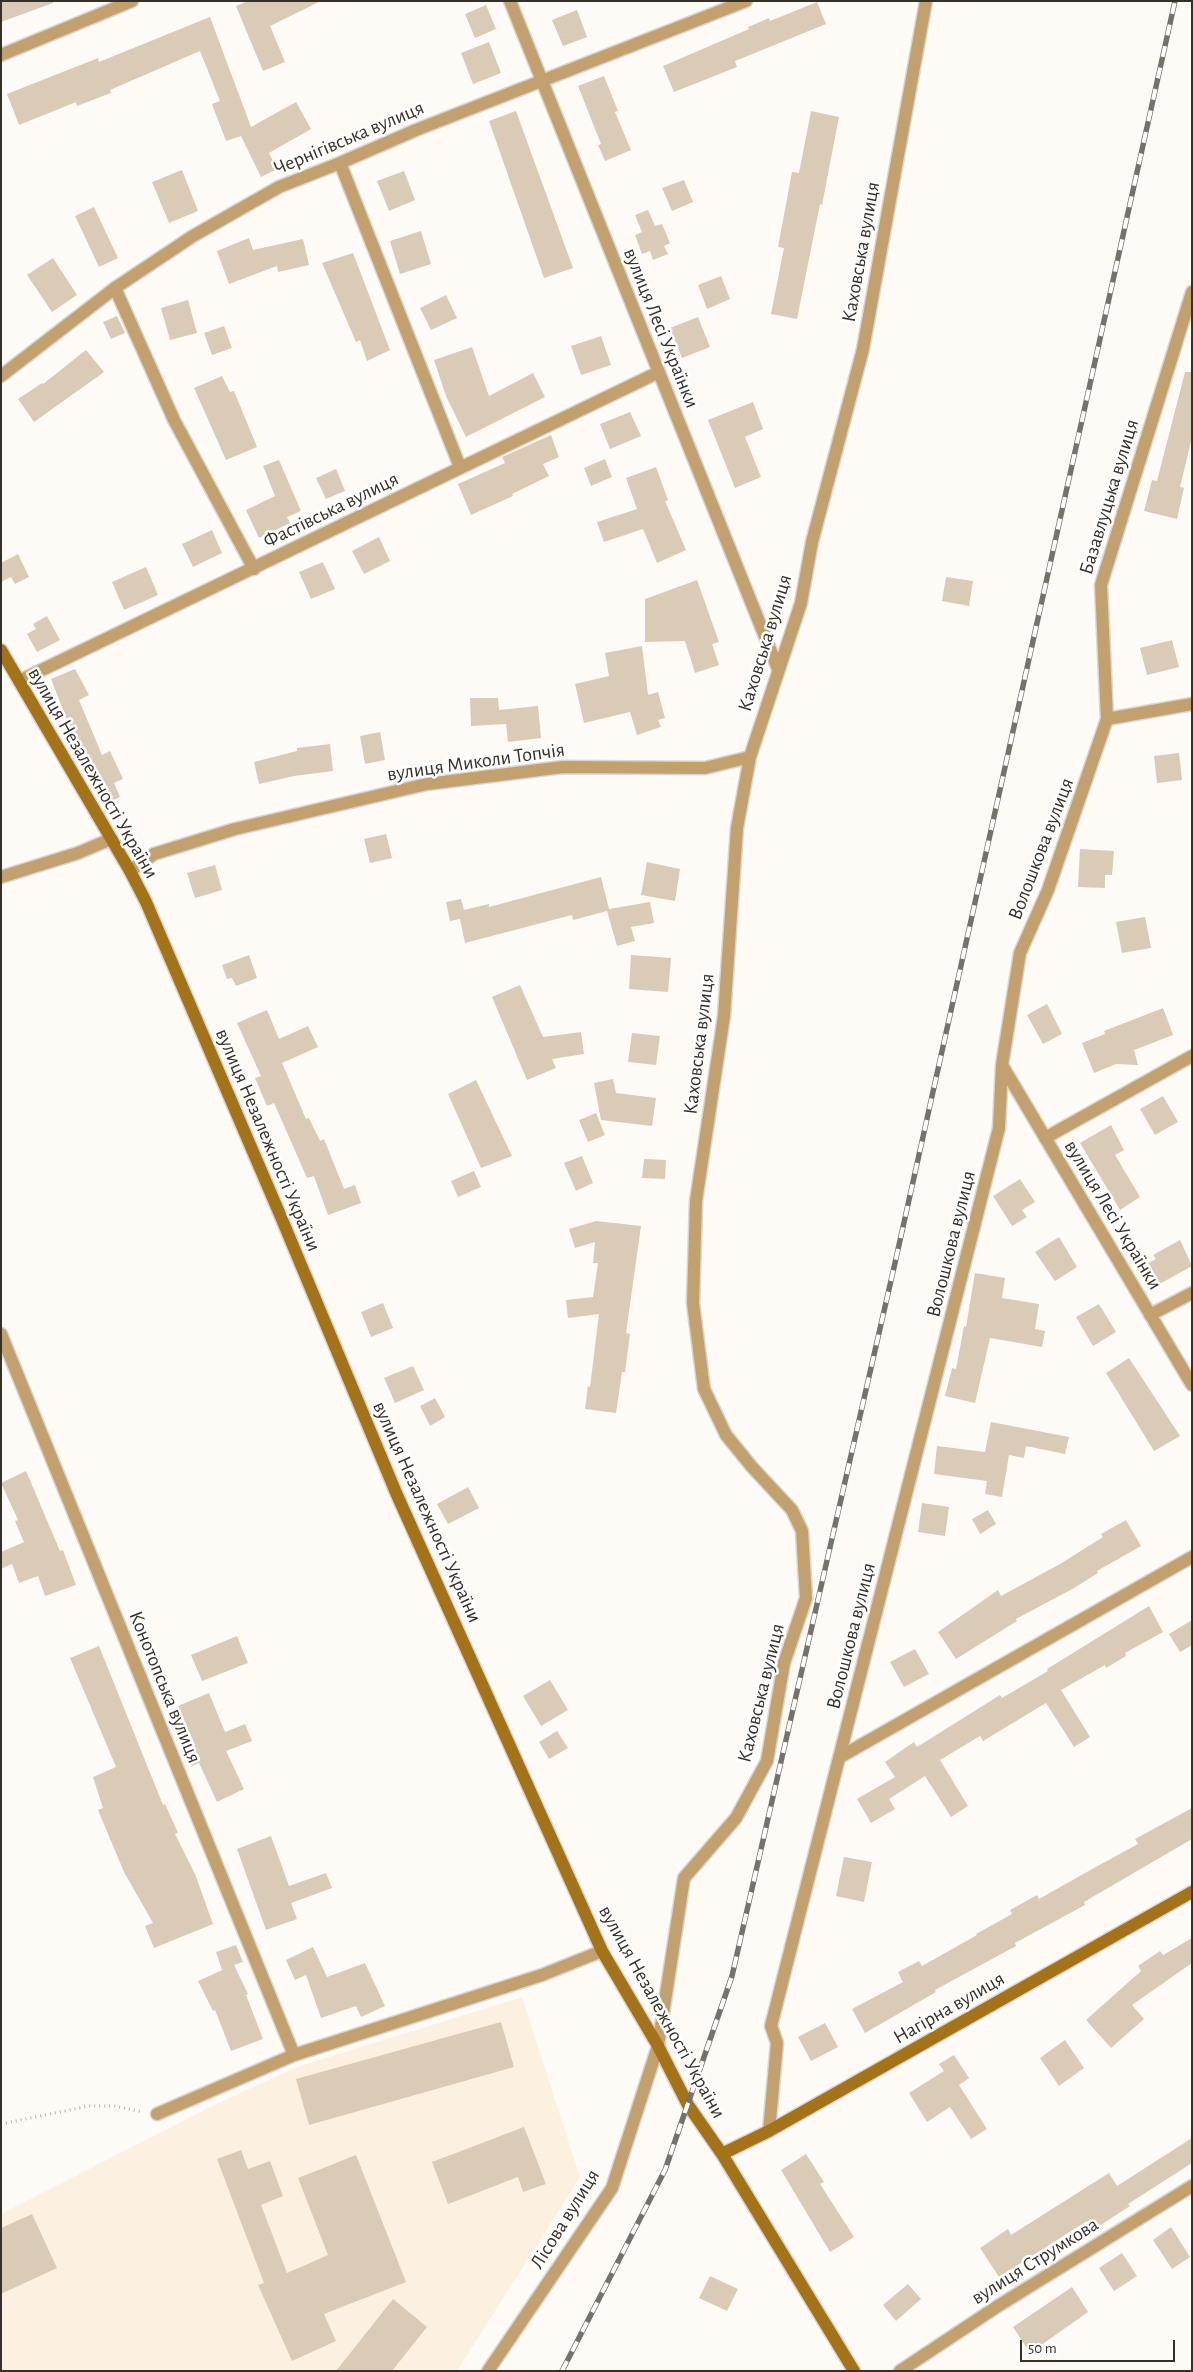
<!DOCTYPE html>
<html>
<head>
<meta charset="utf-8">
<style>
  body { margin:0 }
  #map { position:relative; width:1193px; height:2372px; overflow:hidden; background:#fefbf6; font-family:"Alegreya Sans",sans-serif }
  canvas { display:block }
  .frame { position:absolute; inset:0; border:2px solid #353028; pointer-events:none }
  .scale { position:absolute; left:1020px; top:2340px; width:155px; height:22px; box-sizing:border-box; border:2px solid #353028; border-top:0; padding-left:6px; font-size:15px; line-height:18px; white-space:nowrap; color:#353028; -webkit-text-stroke:4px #fff; paint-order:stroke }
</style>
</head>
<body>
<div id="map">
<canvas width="1193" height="2372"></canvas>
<div class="frame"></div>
<div class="scale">50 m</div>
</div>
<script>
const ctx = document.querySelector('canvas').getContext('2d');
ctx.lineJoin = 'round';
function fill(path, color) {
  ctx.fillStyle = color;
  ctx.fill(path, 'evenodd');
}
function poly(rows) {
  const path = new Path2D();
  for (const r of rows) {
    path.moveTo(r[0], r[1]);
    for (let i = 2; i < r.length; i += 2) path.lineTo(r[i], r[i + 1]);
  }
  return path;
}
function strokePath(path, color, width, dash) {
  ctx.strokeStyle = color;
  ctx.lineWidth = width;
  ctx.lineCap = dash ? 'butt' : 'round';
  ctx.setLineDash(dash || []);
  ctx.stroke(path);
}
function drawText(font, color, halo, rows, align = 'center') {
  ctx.font = font + ' "Alegreya Sans",sans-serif';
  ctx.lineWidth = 5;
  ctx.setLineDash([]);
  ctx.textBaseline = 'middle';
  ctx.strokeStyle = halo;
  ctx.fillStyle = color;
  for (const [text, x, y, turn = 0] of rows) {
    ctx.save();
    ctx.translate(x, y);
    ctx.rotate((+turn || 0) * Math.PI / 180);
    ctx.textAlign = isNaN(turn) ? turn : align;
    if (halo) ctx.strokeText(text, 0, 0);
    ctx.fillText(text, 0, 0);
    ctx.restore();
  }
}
fill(poly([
  [522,1997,580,2177,457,2371,1,2371,1,2214,210,2107,297,2067]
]), '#fcf1e0');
fill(poly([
  [1,1,53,1,53,3,1,22],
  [248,1,321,1,270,26,285,62,263,71,236,6],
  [817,2,826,24,735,61,737,67,674,92,663,66,749,29,748,27,769,18,770,21],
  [486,5,496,29,475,38,465,14],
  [577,10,587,37,563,46,552,20],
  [210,17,251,127,296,102,311,129,269,153,277,169,261,177,241,136,226,141,212,104,220,101,200,51,110,90,111,93,77,106,76,102,19,125,7,94,98,58,99,62],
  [489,42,501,73,473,84,461,53],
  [604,76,618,111,615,112,631,150,605,161,598,145,601,144,578,86],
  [516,111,573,268,544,278,489,121],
  [811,111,839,117,822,205,820,204,797,319,771,314,784,248,778,247,792,172,799,173],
  [182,170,198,211,169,223,152,182],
  [404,171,415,200,389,211,377,181],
  [684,180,693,202,672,211,662,188],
  [94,207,118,258,99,267,75,216],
  [648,210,655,226,662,224,670,243,664,246,668,254,653,260,650,251,642,254,635,235,642,232,635,215],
  [421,231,431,264,400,274,390,241],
  [249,238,253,250,303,239,309,265,278,272,277,266,229,284,217,251],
  [353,253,390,350,367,361,360,340,356,342,322,263],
  [53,258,77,295,52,312,27,275],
  [721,276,730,299,707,309,698,285],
  [446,295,457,318,431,330,420,308],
  [188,300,197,333,170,340,161,308],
  [117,316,125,333,111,339,103,322],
  [698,317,710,347,682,358,670,328],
  [224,326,232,348,212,355,204,333],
  [601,336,611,365,581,375,571,346],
  [472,347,489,396,533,373,545,397,466,437,446,396,434,360],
  [86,350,104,372,34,422,18,399,42,383,43,384],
  [1185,372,1192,372,1192,437,1180,487,1184,488,1177,519,1144,511,1152,480,1157,481],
  [222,376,230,392,234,391,257,447,226,460,194,388],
  [753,402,763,429,745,437,761,477,735,488,708,420],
  [630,412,641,436,610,449,600,424],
  [551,435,559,457,543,464,549,476,512,494,513,496,471,515,458,484,505,463,502,457],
  [605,459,612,477,591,486,584,468],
  [279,460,301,511,287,517,290,523,259,538,246,510,275,496,263,466],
  [656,467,668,500,665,501,686,550,657,563,643,529,604,542,597,522,637,509,626,478],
  [336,469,345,491,326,499,316,478],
  [212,530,222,553,193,567,182,544],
  [379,537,390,561,364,574,352,551],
  [18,554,29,577,15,584,11,577,1,582,1,563],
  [323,562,335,589,311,599,299,572],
  [146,567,158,595,124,610,112,582],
  [946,577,973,581,969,606,942,601],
  [697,580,719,642,712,644,719,665,695,673,685,641,645,642,645,599],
  [47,616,60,640,37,652,27,634,36,629,33,624],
  [1172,640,1179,667,1147,675,1140,648],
  [642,646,648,695,658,692,665,718,658,720,661,727,637,735,630,712,584,723,575,684,609,676,605,653],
  [75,669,89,695,79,700,102,755,110,751,123,779,114,783,120,797,107,803,76,737,74,738,51,679],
  [470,698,498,698,499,710,538,706,541,738,508,742,506,724,471,726],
  [380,732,385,760,365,764,360,736],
  [330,744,333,771,294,776,259,784,254,762,297,751,297,748],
  [1179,753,1182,780,1157,783,1154,756],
  [386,834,392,858,370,863,364,839],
  [1080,849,1114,851,1112,875,1105,875,1105,888,1078,887],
  [647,862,680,869,675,901,641,895],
  [215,865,222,890,195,898,187,873],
  [601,877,609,909,650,902,654,923,631,927,635,941,617,946,607,911,573,920,572,915,465,943,460,919,450,921,446,902,461,899,464,910,489,904,489,907],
  [1145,917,1151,948,1122,953,1116,922],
  [249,955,257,978,236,986,232,978,227,979,222,965],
  [631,955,671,958,668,992,629,989],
  [520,985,543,1037,581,1032,584,1054,552,1059,556,1068,527,1080,492,997],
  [1047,1004,1062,1034,1043,1044,1027,1015],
  [1163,1008,1173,1035,1134,1050,1138,1065,1116,1064,1094,1073,1082,1043,1105,1034,1104,1031],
  [267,1010,279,1039,308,1026,318,1047,282,1063,306,1119,309,1118,320,1141,324,1139,344,1189,355,1185,361,1203,328,1215,314,1176,307,1178,274,1103,267,1106,255,1078,261,1076,237,1023],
  [632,1033,660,1036,656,1065,628,1062],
  [613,1079,616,1093,656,1098,652,1126,601,1120,594,1083],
  [476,1080,512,1156,481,1168,448,1094],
  [1163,1096,1178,1122,1155,1135,1140,1109],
  [596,1113,605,1135,588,1142,579,1120],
  [1111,1125,1124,1150,1115,1155,1140,1197,1120,1210,1080,1143],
  [582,1156,593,1183,576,1191,564,1163],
  [644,1159,666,1160,665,1179,642,1178],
  [474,1171,481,1187,458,1197,451,1181],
  [1020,1179,1035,1202,1022,1210,1027,1217,1012,1226,993,1196],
  [596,1221,641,1226,626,1333,630,1334,625,1372,622,1372,616,1413,585,1409,588,1386,590,1387,599,1314,568,1318,566,1300,593,1297,598,1263,593,1263,595,1242,575,1248,569,1229],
  [1059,1237,1077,1267,1055,1281,1035,1252],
  [1180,1240,1192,1266,1156,1286,1144,1265,1156,1259,1153,1255],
  [975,1273,1005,1278,1002,1298,1039,1304,1035,1329,1045,1331,1042,1347,990,1338,975,1403,945,1396,952,1368,956,1369,964,1326,966,1327],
  [383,1303,393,1328,371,1337,361,1312],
  [1099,1304,1116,1332,1093,1346,1076,1317],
  [1129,1358,1180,1436,1154,1451,1106,1373],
  [413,1366,424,1390,395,1403,384,1378],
  [435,1398,445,1417,430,1426,420,1406],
  [991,1422,1069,1437,1065,1454,1026,1446,1024,1458,1009,1455,1002,1497,985,1494,987,1481,934,1474,937,1446,985,1452],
  [26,1471,60,1551,63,1550,76,1585,45,1596,38,1576,19,1583,12,1564,1,1569,1,1552,24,1542,15,1521,18,1520,1,1483],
  [468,1487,479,1508,448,1524,437,1504],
  [922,1503,949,1507,945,1536,918,1532],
  [988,1510,996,1524,980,1534,972,1519],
  [1126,1520,1141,1546,1097,1571,1098,1573,1074,1588,1016,1619,1017,1621,956,1659,938,1632,998,1590,1001,1596,1060,1564,1103,1537,1101,1534],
  [1149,1606,1163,1632,1125,1653,1126,1656,1106,1668,1105,1665,1061,1690,1090,1737,1074,1747,1046,1703,983,1741,980,1736,940,1760,968,1806,951,1817,925,1776,889,1799,895,1809,871,1823,857,1799,895,1777,885,1762,914,1742,917,1747,1000,1695,1002,1698,1048,1671,1047,1669],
  [1192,1620,1192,1645,1180,1652,1169,1634],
  [237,1636,248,1663,202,1681,191,1655],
  [99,1646,163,1805,165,1804,178,1833,175,1834,195,1874,213,1924,154,1948,145,1926,153,1923,124,1872,98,1810,103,1808,93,1777,116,1767,70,1658],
  [915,1649,929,1674,904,1687,890,1662],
  [550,1680,568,1710,541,1726,523,1696],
  [209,1693,225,1732,245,1724,252,1741,226,1751,244,1789,217,1802,199,1763,192,1766,185,1749,195,1745,178,1706],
  [557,1731,568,1748,549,1759,539,1742],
  [1192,1808,1192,1839,1084,1902,1085,1905,1015,1943,1016,1946,935,1990,936,1992,865,2033,852,2009,903,1982,898,1972,919,1961,922,1966,977,1935,976,1934,1012,1914,1010,1910,1037,1895,1039,1899,1094,1868,1138,1844,1135,1839],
  [271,1836,289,1886,326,1873,332,1888,291,1903,297,1919,266,1930,237,1849],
  [844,1857,872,1862,864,1902,836,1896],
  [1192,1938,1192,1963,1132,2005,1144,2019,1111,2048,1086,2020,1141,1971,1138,1966,1160,1951,1163,1955],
  [236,1945,243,1962,234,1965,248,1994,246,1995,263,2039,231,2051,215,2010,213,2011,198,1981,227,1968,222,1970,216,1952],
  [313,1947,327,1977,365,1963,385,2006,361,2017,356,2006,321,2018,306,1975,295,1980,286,1960],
  [501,2022,514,2067,309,2125,296,2079],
  [825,2023,838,2047,811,2061,798,2037],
  [1065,2040,1084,2068,1059,2086,1040,2058],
  [954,2055,969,2078,959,2085,987,2129,971,2139,950,2107,927,2122,909,2093,944,2071,939,2064],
  [524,2127,546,2184,523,2192,518,2177,448,2204,432,2162],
  [1192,2138,1192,2163,1128,2204,1130,2206,1093,2230,1087,2221,999,2277,980,2248,1008,2229,1011,2235,1109,2173,1117,2186],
  [241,2150,248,2169,270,2161,283,2196,261,2205,287,2273,328,2255,298,2178,356,2155,406,2282,324,2314,336,2341,292,2361,258,2285,264,2283,217,2159],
  [806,2154,824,2182,820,2184,854,2237,830,2252,781,2170],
  [32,2214,57,2268,1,2294,1,2228],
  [1171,2227,1190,2257,1172,2269,1153,2240],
  [1122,2253,1137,2276,1114,2291,1099,2268],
  [710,2276,738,2289,727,2311,699,2298],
  [908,2284,921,2299,896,2321,883,2305],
  [1072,2287,1088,2312,1030,2353,1013,2327],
  [393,2299,427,2327,392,2371,336,2371]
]), '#dacbb7');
const street = poly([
  [510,1,778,669],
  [1,55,132,1],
  [340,163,460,467],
  [115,288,174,420,254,569],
  [1,376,115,288,193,236,279,187,340,163,416,130,746,1],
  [19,681,659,372],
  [1107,719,1101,585,1192,292],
  [130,871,154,854,235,829,427,784,563,767,705,768,750,757],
  [1,877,78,853,111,839],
  [1002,1065,1192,1385],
  [1045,1138,1192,1056],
  [1150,1315,1192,1293],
  [1,1334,294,2055],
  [840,1757,1192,1557],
  [157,2114,294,2055,542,1975,602,1951],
  [769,2131,777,2043,771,2026,999,1128,1002,1065,1020,953,1048,890,1107,719,1192,704],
  [488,2371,612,2188,658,2046,684,1878,736,1818,767,1761,784,1663,806,1598,802,1531,792,1510,752,1467,726,1435,704,1389,693,1303,696,1201,724,1016,737,828,750,757,801,603,812,542,863,349,926,1],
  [900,2371,998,2306,1192,2186]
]);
const secondary = poly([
  [1,650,130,871,146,902,281,1217,397,1495,602,1951,658,2046,688,2105,722,2154,854,2371],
  [722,2154,769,2131,1192,1892]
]);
strokePath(street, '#dad6d1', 15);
strokePath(secondary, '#dad6d1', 15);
strokePath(poly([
  [1,2124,89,2106,114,2106,143,2112]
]), '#b5b1ab', 3, [1, 4]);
strokePath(street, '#c3a16f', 12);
strokePath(secondary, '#a57317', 12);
const rail = poly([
  [562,2371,665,2170,732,1976,895,1263,1175,1]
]);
strokePath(rail, '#76716a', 5.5);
strokePath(rail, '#fff', 4, [11]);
drawText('20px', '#353028', '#fff', [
  ["Чернігівська вулиця",349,138,-23],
  ["Каховська вулиця",861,252,-80],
  ["вулиця Лесі Українки",661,328,68],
  ["Базавлуцька вулиця",1109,497,-73],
  ["Фастівська вулиця",331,510,-26],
  ["Каховська вулиця",765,643,-73],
  ["вулиця Миколи Топчія",476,762,-8],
  ["вулиця Незалежності України",93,773,60],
  ["Волошкова вулиця",1041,849,-69],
  ["Каховська вулиця",699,1044,-83],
  ["вулиця Незалежності України",268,1140,67],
  ["вулиця Лесі Українки",1113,1215,59],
  ["Волошкова вулиця",951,1244,-76],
  ["вулиця Незалежності України",427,1512,66],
  ["Волошкова вулиця",851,1636,-76],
  ["Конотопська вулиця",165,1687,68],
  ["Каховська вулиця",761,1693,-76],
  ["Нагірна вулиця",949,2008,-30],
  ["вулиця Незалежності України",662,2012,61],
  ["Лісова вулиця",565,2219,-58],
  ["вулиця Струмкова",1035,2261,-32]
]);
</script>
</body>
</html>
